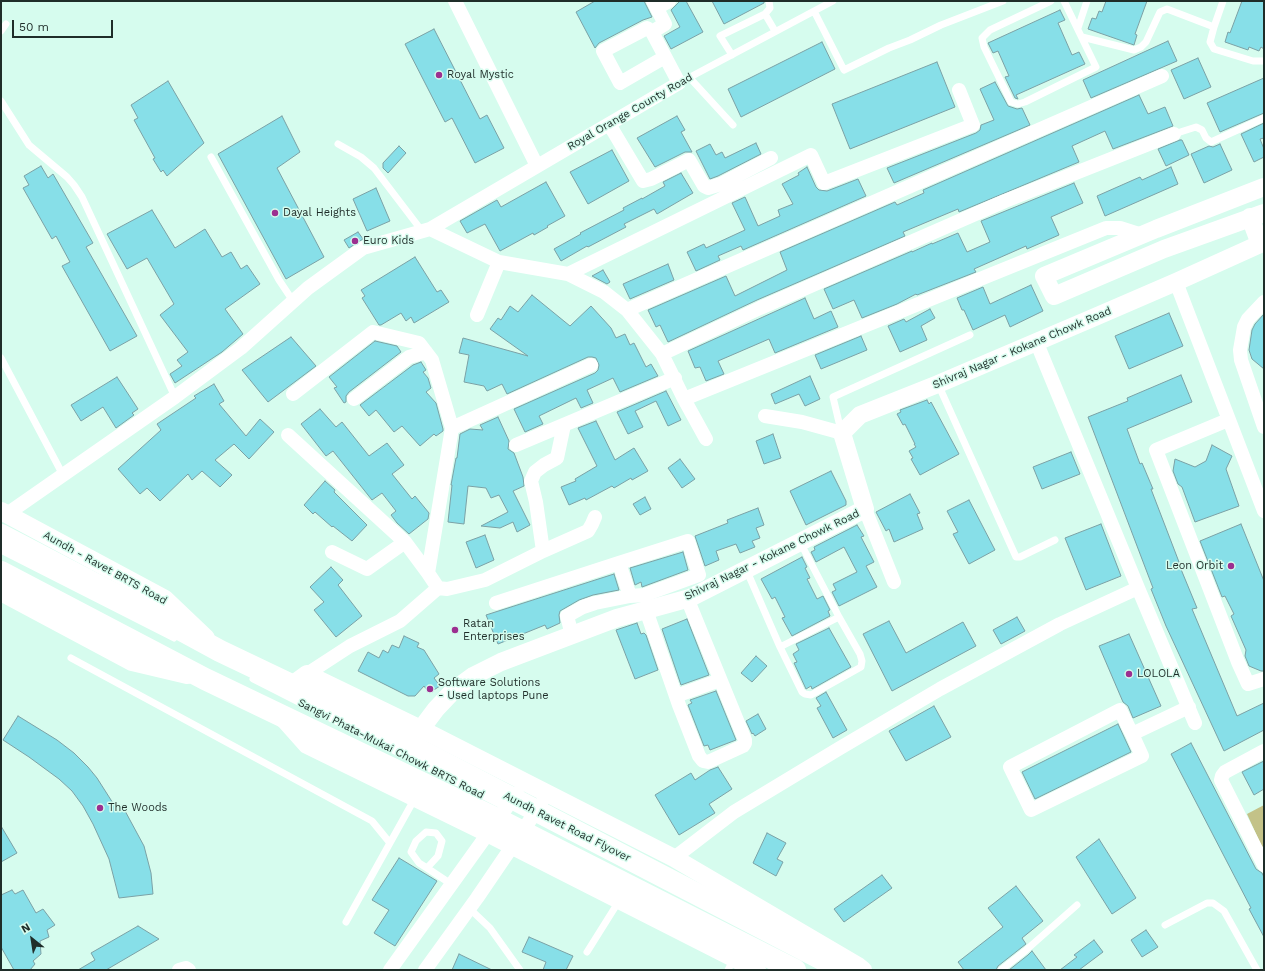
<!DOCTYPE html>
<html>
<head>
<meta charset="utf-8">
<style>
  body { margin:0 }
  #map { position:relative; width:1265px; height:971px; overflow:hidden; background:#d6fcee; font-family:"Work Sans",sans-serif }
  canvas { display:block }
  .frame { position:absolute; inset:0; border:2px solid #1f2d29; pointer-events:none }
  .north { position:absolute; left:12px; top:919px; width:40px; height:40px; -webkit-text-stroke:3px #d6fcee; paint-order:stroke; rotate:330deg; font-size:11px; font-weight:700; line-height:16px; text-align:center; color:#1f2d29 }
  .north::after { content:''; display:block; margin:auto; width:14px; height:18px; background:#1f2d29; clip-path:polygon(50% 0,100% 100%,50% 72%,0 100%) }
  .scale { position:absolute; left:12px; top:20px; width:101px; height:18px; box-sizing:border-box; border:2px solid #1f2d29; border-top:0; padding-left:5px; font-size:12px; line-height:14px; white-space:nowrap; color:#1f2d29; -webkit-text-stroke:3px #d6fcee; paint-order:stroke }
</style>
</head>
<body>
<div id="map">
<canvas width="1265" height="971"></canvas>
<div class="frame"></div>
<div class="north">N</div>
<div class="scale">50 m</div>
</div>
<script>
const ctx = document.querySelector('canvas').getContext('2d');
ctx.lineJoin = 'round';
function fill(path, color) {
  ctx.fillStyle = color;
  ctx.fill(path, 'evenodd');
}
function poly(rows) {
  const path = new Path2D();
  for (const r of rows) {
    path.moveTo(r[0], r[1]);
    for (let i = 2; i < r.length; i += 2) path.lineTo(r[i], r[i + 1]);
  }
  return path;
}
function strokePath(path, color, width, dash) {
  ctx.strokeStyle = color;
  ctx.lineWidth = width;
  ctx.lineCap = dash ? 'butt' : 'round';
  ctx.setLineDash(dash || []);
  ctx.stroke(path);
}
function drawText(font, color, halo, rows, align = 'center') {
  ctx.font = font + ' "Work Sans",sans-serif';
  ctx.lineWidth = 3;
  ctx.setLineDash([]);
  ctx.textBaseline = 'middle';
  ctx.strokeStyle = halo;
  ctx.fillStyle = color;
  for (const [text, x, y, turn = 0] of rows) {
    ctx.save();
    ctx.translate(x, y);
    ctx.rotate((+turn || 0) * Math.PI / 180);
    ctx.textAlign = isNaN(turn) ? turn : align;
    if (halo) ctx.strokeText(text, 0, 0);
    ctx.fillText(text, 0, 0);
    ctx.restore();
  }
}
fill(poly([
  [1264,805,1264,846,1262,847,1247,814]
]), '#c3c288');
const building = poly([
  [595,1,644,1,652,17,643,20,599,43,595,48,576,12,595,1],
  [680,1,686,1,703,32,671,49,664,36,680,27,671,10,680,1],
  [712,1,764,1,764,3,724,24,712,1],
  [1106,1,1147,1,1135,34,1137,35,1134,45,1088,29,1092,18,1096,19,1099,11,1102,12,1106,1],
  [1242,1,1264,1,1264,49,1261,47,1259,51,1249,47,1248,50,1225,42,1228,32,1230,33,1242,1],
  [1060,10,1065,20,1058,23,1072,55,1079,52,1085,64,1016,95,1018,99,1015,98,1005,77,1009,76,998,51,993,53,988,43,1060,10],
  [434,29,480,119,487,115,504,148,475,163,452,118,445,122,405,44,434,29],
  [1168,41,1177,61,1091,98,1083,80,1168,41],
  [822,42,835,69,741,117,728,89,822,42],
  [1198,58,1211,87,1184,99,1171,70,1198,58],
  [937,62,955,107,850,149,832,104,937,62],
  [1264,78,1264,113,1220,132,1207,103,1264,78],
  [168,81,204,143,167,176,163,170,161,172,153,159,155,158,134,120,138,118,131,105,168,81],
  [995,82,1008,106,1017,109,1022,108,1030,125,894,183,887,168,976,133,980,130,981,125,994,120,980,89,995,82],
  [1139,95,1148,114,1165,107,1173,126,1113,149,1105,131,1072,146,1079,162,959,212,958,209,903,232,905,236,757,300,668,342,660,325,656,327,648,310,726,276,735,296,787,270,780,252,895,202,897,205,924,193,923,190,1139,95],
  [282,116,300,152,277,168,324,257,286,279,218,154,282,116],
  [677,116,685,130,681,132,692,152,685,152,655,167,637,138,677,116],
  [1264,123,1264,138,1260,139,1264,149,1264,157,1254,162,1241,134,1264,123],
  [1180,140,1182,140,1189,155,1166,166,1158,149,1180,140],
  [756,143,761,154,718,176,710,179,696,151,710,144,716,155,722,152,725,158,756,143],
  [1220,144,1232,170,1204,183,1191,154,1209,146,1213,147,1220,144],
  [399,146,406,153,388,173,383,168,383,163,399,146],
  [612,150,629,181,588,204,570,172,612,150],
  [41,166,48,178,53,174,93,243,86,247,137,336,110,351,62,266,70,262,56,236,52,239,23,188,29,185,24,176,41,166],
  [807,167,816,187,819,190,827,191,858,179,866,196,743,250,741,246,718,256,720,260,696,271,687,252,704,244,706,248,745,230,732,203,745,197,758,226,780,216,778,210,793,204,782,184,799,175,798,173,807,167],
  [1171,167,1178,184,1105,216,1097,196,1140,177,1142,180,1171,167],
  [681,173,693,193,657,214,654,209,624,224,626,227,588,247,587,246,561,261,554,249,581,234,580,233,624,210,623,208,642,198,642,199,665,186,663,182,681,173],
  [546,182,565,216,547,226,548,227,534,235,533,233,500,251,485,224,467,233,460,221,497,200,501,207,546,182],
  [1074,183,1083,203,1051,217,1059,235,1027,249,1026,246,974,269,976,272,917,295,916,294,897,304,862,318,854,300,833,309,824,289,912,251,912,252,932,243,932,244,958,233,967,252,990,242,981,221,1074,183],
  [376,188,390,221,367,231,353,199,376,188],
  [152,210,175,248,205,229,222,257,231,252,241,269,247,265,260,284,225,309,243,334,222,352,175,383,170,374,182,366,177,360,188,352,160,315,174,304,147,258,127,269,107,234,152,210],
  [358,232,363,239,349,248,344,240,358,232],
  [415,257,437,292,441,290,449,302,414,323,411,317,406,321,401,313,381,325,379,325,362,298,365,296,361,290,415,257],
  [668,264,674,280,630,299,623,284,668,264],
  [603,270,610,282,607,284,592,276,603,270],
  [1031,285,1043,311,1010,327,1005,315,973,330,964,310,962,310,957,298,983,287,990,304,1031,285],
  [532,295,570,326,591,306,611,328,616,338,625,334,630,345,634,343,646,367,651,364,658,376,620,392,613,378,587,390,593,403,581,408,576,398,539,416,543,424,525,432,514,409,595,373,598,370,599,365,596,358,592,357,588,357,507,394,502,384,487,391,484,386,464,382,469,355,459,353,463,338,528,356,490,329,498,318,501,320,510,306,518,312,532,295],
  [805,298,814,319,831,311,838,327,775,353,769,339,718,361,724,374,706,381,700,367,695,368,688,351,805,298],
  [930,309,935,318,921,326,927,340,900,352,888,326,904,319,906,322,930,309],
  [1169,313,1183,346,1129,369,1115,336,1169,313],
  [1264,314,1264,369,1252,359,1249,350,1252,330,1255,324,1264,314],
  [861,336,867,350,821,369,815,355,861,336],
  [291,337,316,366,268,402,242,370,291,337],
  [375,341,397,346,401,352,349,392,346,396,346,402,344,403,334,388,337,387,329,377,375,341],
  [421,362,426,370,423,372,428,378,431,388,426,392,436,403,443,429,443,431,436,436,434,434,420,446,402,426,394,432,376,410,369,416,360,405,413,365,421,362],
  [1181,375,1192,402,1127,429,1140,464,1142,463,1153,489,1151,489,1179,562,1178,562,1197,608,1192,609,1237,716,1264,703,1264,730,1224,751,1166,626,1151,589,1153,588,1088,417,1128,401,1127,398,1181,375],
  [810,376,820,399,805,406,799,394,775,404,771,394,810,376],
  [117,377,138,409,132,413,134,415,116,428,103,407,81,421,71,405,117,377],
  [214,384,224,401,219,404,246,436,260,419,274,432,249,459,234,444,215,460,232,475,220,487,202,471,192,480,188,474,160,501,147,488,140,494,118,469,161,430,157,424,196,398,194,396,214,384],
  [666,391,681,420,668,426,656,401,635,411,643,427,628,434,617,412,666,391],
  [927,400,929,404,931,402,959,454,920,475,911,459,913,458,909,451,916,447,914,444,915,444,905,424,903,425,897,414,901,412,900,410,927,400],
  [320,409,336,427,342,422,369,456,387,443,404,465,392,474,412,499,415,496,429,513,428,519,409,534,397,523,391,515,396,511,382,493,372,500,333,451,326,456,301,424,320,409],
  [498,417,509,441,508,449,514,453,523,477,524,486,513,491,530,525,517,532,513,522,500,528,481,526,508,512,499,495,491,498,486,488,468,486,464,524,448,522,452,485,451,485,456,458,457,458,460,434,470,429,483,430,480,425,498,417],
  [596,421,615,460,634,448,648,471,632,480,631,478,614,488,612,486,586,500,585,498,569,505,561,487,576,481,575,479,597,466,578,428,596,421],
  [773,434,781,458,764,464,756,441,773,434],
  [1212,445,1232,456,1226,469,1239,506,1195,522,1182,487,1178,484,1173,471,1175,459,1195,467,1206,461,1212,445],
  [1071,452,1080,474,1042,489,1033,467,1071,452],
  [680,459,695,479,682,488,668,468,680,459],
  [831,471,846,501,846,505,806,525,790,491,831,471],
  [325,481,335,490,334,492,367,525,352,541,333,526,332,527,315,512,313,514,304,505,325,481],
  [910,494,920,513,917,514,923,529,894,542,889,529,886,531,876,512,910,494],
  [645,497,651,509,640,515,633,504,645,497],
  [969,500,995,550,969,564,953,534,958,532,947,511,969,500],
  [758,508,764,525,756,528,760,538,752,541,755,547,740,553,736,544,716,551,719,560,705,566,695,536,728,523,727,520,758,508],
  [1101,524,1121,576,1086,590,1065,538,1101,524],
  [1241,524,1264,581,1264,671,1261,671,1249,666,1245,656,1246,650,1231,616,1234,614,1225,596,1222,597,1200,541,1241,524],
  [857,525,864,536,861,537,874,562,866,566,877,587,839,606,832,592,836,590,833,584,857,572,844,547,816,562,811,552,815,550,814,547,857,525],
  [485,535,494,560,476,568,466,542,485,535],
  [683,552,688,570,642,587,641,582,635,585,630,568,683,552],
  [802,557,807,567,805,568,810,578,807,579,817,599,823,596,830,610,828,611,830,616,792,636,782,618,785,617,775,597,772,599,761,579,802,557],
  [331,567,343,580,338,585,362,616,336,637,314,610,324,602,310,587,331,567],
  [614,574,619,590,593,595,579,600,560,611,559,615,560,623,547,629,545,625,498,644,486,615,614,574],
  [1017,617,1025,631,1001,644,993,630,1017,617],
  [687,619,709,675,681,685,662,629,687,619],
  [889,621,906,653,963,622,976,646,892,691,863,634,889,621],
  [637,623,641,634,644,633,646,635,658,670,635,679,616,630,637,623],
  [829,628,851,667,812,689,811,686,806,689,794,663,797,662,793,654,799,650,796,644,829,628],
  [1129,634,1161,706,1133,718,1128,706,1123,702,1099,646,1129,634],
  [404,636,419,643,417,647,424,650,439,674,434,678,440,686,429,693,424,686,415,696,408,696,358,671,368,652,379,658,383,650,388,653,392,645,399,648,404,636],
  [756,656,767,666,752,682,741,673,756,656],
  [716,691,736,740,710,750,708,745,704,746,688,705,692,703,690,700,716,691],
  [826,692,847,730,833,738,817,708,821,706,816,698,826,692],
  [934,706,951,737,906,761,889,731,934,706],
  [758,714,766,729,755,736,753,733,752,734,746,721,758,714],
  [18,716,57,740,74,753,88,767,97,778,118,811,124,809,144,846,151,873,153,894,119,898,109,859,93,824,83,806,72,791,59,779,29,757,3,740,18,716],
  [1118,724,1131,752,1035,799,1022,772,1118,724],
  [1191,743,1256,869,1262,873,1264,877,1264,937,1249,909,1251,908,1171,754,1191,743],
  [1264,761,1264,789,1254,795,1242,772,1264,761],
  [718,767,732,789,709,804,715,813,679,835,655,795,691,773,695,780,710,770,718,767],
  [1,826,17,853,1,862,1,826],
  [767,833,786,843,777,859,783,862,776,876,753,863,767,833],
  [1099,839,1136,898,1112,914,1076,857,1099,839],
  [399,858,437,881,395,946,374,933,389,910,372,900,399,858],
  [882,875,892,888,844,922,834,909,882,875],
  [1016,886,1043,921,1022,938,1026,944,998,966,996,970,964,970,958,962,1003,927,988,908,1016,886],
  [12,890,15,894,23,890,36,913,43,909,55,925,47,930,49,937,40,941,41,954,33,961,35,964,30,970,14,970,1,947,1,895,12,890],
  [138,926,159,939,106,970,78,970,95,960,91,953,138,926],
  [1146,930,1158,947,1142,957,1131,940,1146,930],
  [529,937,573,956,566,970,543,970,546,962,522,952,529,937],
  [1094,940,1103,952,1079,970,1060,970,1077,957,1074,955,1094,940],
  [1032,951,1046,970,1009,970,1028,955,1032,951],
  [459,954,492,970,452,970,459,954]
]);
fill(building, '#87dfe8');
strokePath(building, '#7ba1a5', 1);
strokePath(poly([
  [1051,1,990,30,982,38,984,47,1011,102,1018,104,1025,102,1096,67,1064,1],
  [814,11,844,70,889,48,910,40,941,25,1003,1],
  [765,14,775,31],
  [1214,27,1210,42,1214,49,1253,61,1264,61],
  [1078,28,1087,1],
  [1,31,6,24],
  [1082,37,1134,50,1141,47,1146,42,1160,12,1167,9,1214,27,1223,1],
  [732,55,720,36,765,14,770,8,769,1],
  [689,77,733,125],
  [679,83,833,1],
  [1,101,29,145,67,177,74,185,82,197,175,397],
  [1174,134,1196,127,1202,130,1206,138,1211,142,1264,118],
  [338,144,361,157,374,168,422,231],
  [211,157,279,280,293,301],
  [1,358,63,475],
  [938,384,1016,557,1020,557,1055,540],
  [841,431,833,397,970,335],
  [1,550,174,638],
  [746,569,780,647,802,692,805,694,811,695,861,667,862,661,860,654,839,617,800,542],
  [780,647,839,617],
  [71,658,372,821,390,843],
  [253,679,507,808],
  [427,868,438,856,442,841,436,833,426,832,416,841,411,852,419,863,427,868,451,884],
  [470,909,490,928,520,970],
  [346,922,415,798],
  [1165,925,1207,903,1213,903,1224,911,1257,970],
  [587,952,619,901],
  [728,970,734,958],
  [1001,970,1025,951,1077,905]
]), '#fff', 7);
strokePath(poly([
  [455,1,537,166],
  [657,8,669,1],
  [652,32,647,28,603,51,620,83,665,57],
  [609,124,643,181,651,179,689,160,704,186,708,188,721,184,771,158],
  [430,229,499,262,568,274,604,292,627,310,662,354,684,399,706,439],
  [568,274,811,155,824,183,973,125,959,90],
  [1176,282,1264,511],
  [1264,302,1248,319,1244,327,1240,350,1241,360,1264,427],
  [627,310,1162,76],
  [477,315,499,262],
  [662,354,760,308,1005,201,1174,134],
  [293,394,373,332,419,343,432,360,452,428,428,573,438,588,400,621,350,646,307,674],
  [354,399,409,357,426,352],
  [684,399,1106,228,1120,228,1142,235],
  [765,416,802,422,842,433],
  [1228,420,1156,450,1238,662,1248,684,1264,679],
  [452,428,591,365],
  [288,435,405,542,428,573],
  [516,445,675,378],
  [865,509,894,582],
  [7,514,175,397,241,348,308,288,363,248,430,229,679,83,652,32,665,24,653,1],
  [543,551,588,531,592,524,595,517],
  [332,552,367,569,405,542],
  [619,563,688,541,699,575,644,595,630,596],
  [438,588,447,589,485,580,543,551,536,502,531,481,535,472,544,465,557,458,564,425],
  [1138,588,1195,723],
  [496,603,619,563,630,596,595,603,583,607,567,616,572,635],
  [646,610,679,705,699,756,703,761,708,762,743,746,745,743,745,740,687,598],
  [676,696,720,680],
  [1132,734,1142,756,1031,810,1010,767,1120,710,1132,734,1189,707],
  [1264,751,1225,772,1222,776,1221,780,1264,865],
  [674,858,734,812,840,748,940,689,1060,624,1138,588,1036,341],
  [179,970,186,968,189,970],
  [390,970,517,793],
  [425,970,477,898,541,804]
]), '#fff', 14);
strokePath(poly([
  [1264,187,1156,229,1044,276,1054,296,1164,249,1264,213],
  [1,511,165,599,206,638],
  [1,592,132,662,187,675],
  [292,685,307,674,421,729,674,858,858,966,863,970],
  [283,718,307,745,487,833,757,970],
  [421,729,436,709,454,690,473,676,501,662,617,618,690,598,865,509,842,433,860,415,938,384,1095,317,1176,282,1260,244,1250,217]
]), '#fff', 18);
strokePath(poly([
  [1,535,137,606,220,651,329,703,843,970],
  [1,572,205,679,503,822,795,970]
]), '#fff', 22);
for (const [x, y, r, color] of [
  [439,75,4,"#9c2f90"],
  [275,213,4,"#9c2f90"],
  [355,241,4,"#9c2f90"],
  [1231,566,4,"#9c2f90"],
  [455,630,4,"#9c2f90"],
  [1129,674,4,"#9c2f90"],
  [430,689,4,"#9c2f90"],
  [100,808,4,"#9c2f90"]
]) {
  const dot = new Path2D();
  dot.arc(x, y, r, 0, 2 * Math.PI);
  ctx.fillStyle = color;
  ctx.fill(dot);
  strokePath(dot, '#d6fcee', 1.5);
}
drawText('11px', '#1f2d29', '#d6fcee', [
  ["Royal Mystic",447,75],
  ["Dayal Heights",283,213],
  ["Euro Kids",363,241],
  ["Leon Orbit",1223,566,"right"],
  ["Ratan",463,624],
  ["Enterprises",463,637],
  ["LOLOLA",1137,674],
  ["Software Solutions",438,683],
  ["- Used laptops Pune",438,696],
  ["The Woods",108,808]
], 'left');
drawText('11px', '#1f2d29', '#d6fcee', [
  ["Royal Orange County Road",630,112,-30],
  ["Shivraj Nagar - Kokane Chowk Road",1022,348,-23],
  ["Shivraj Nagar - Kokane Chowk Road",772,555,-26],
  ["Aundh - Ravet BRTS Road",105,568,29],
  ["Sangvi Phata-Mukai Chowk BRTS Road",391,749,27],
  ["Aundh Ravet Road Flyover",567,827,27]
]);
</script>
</body>
</html>
